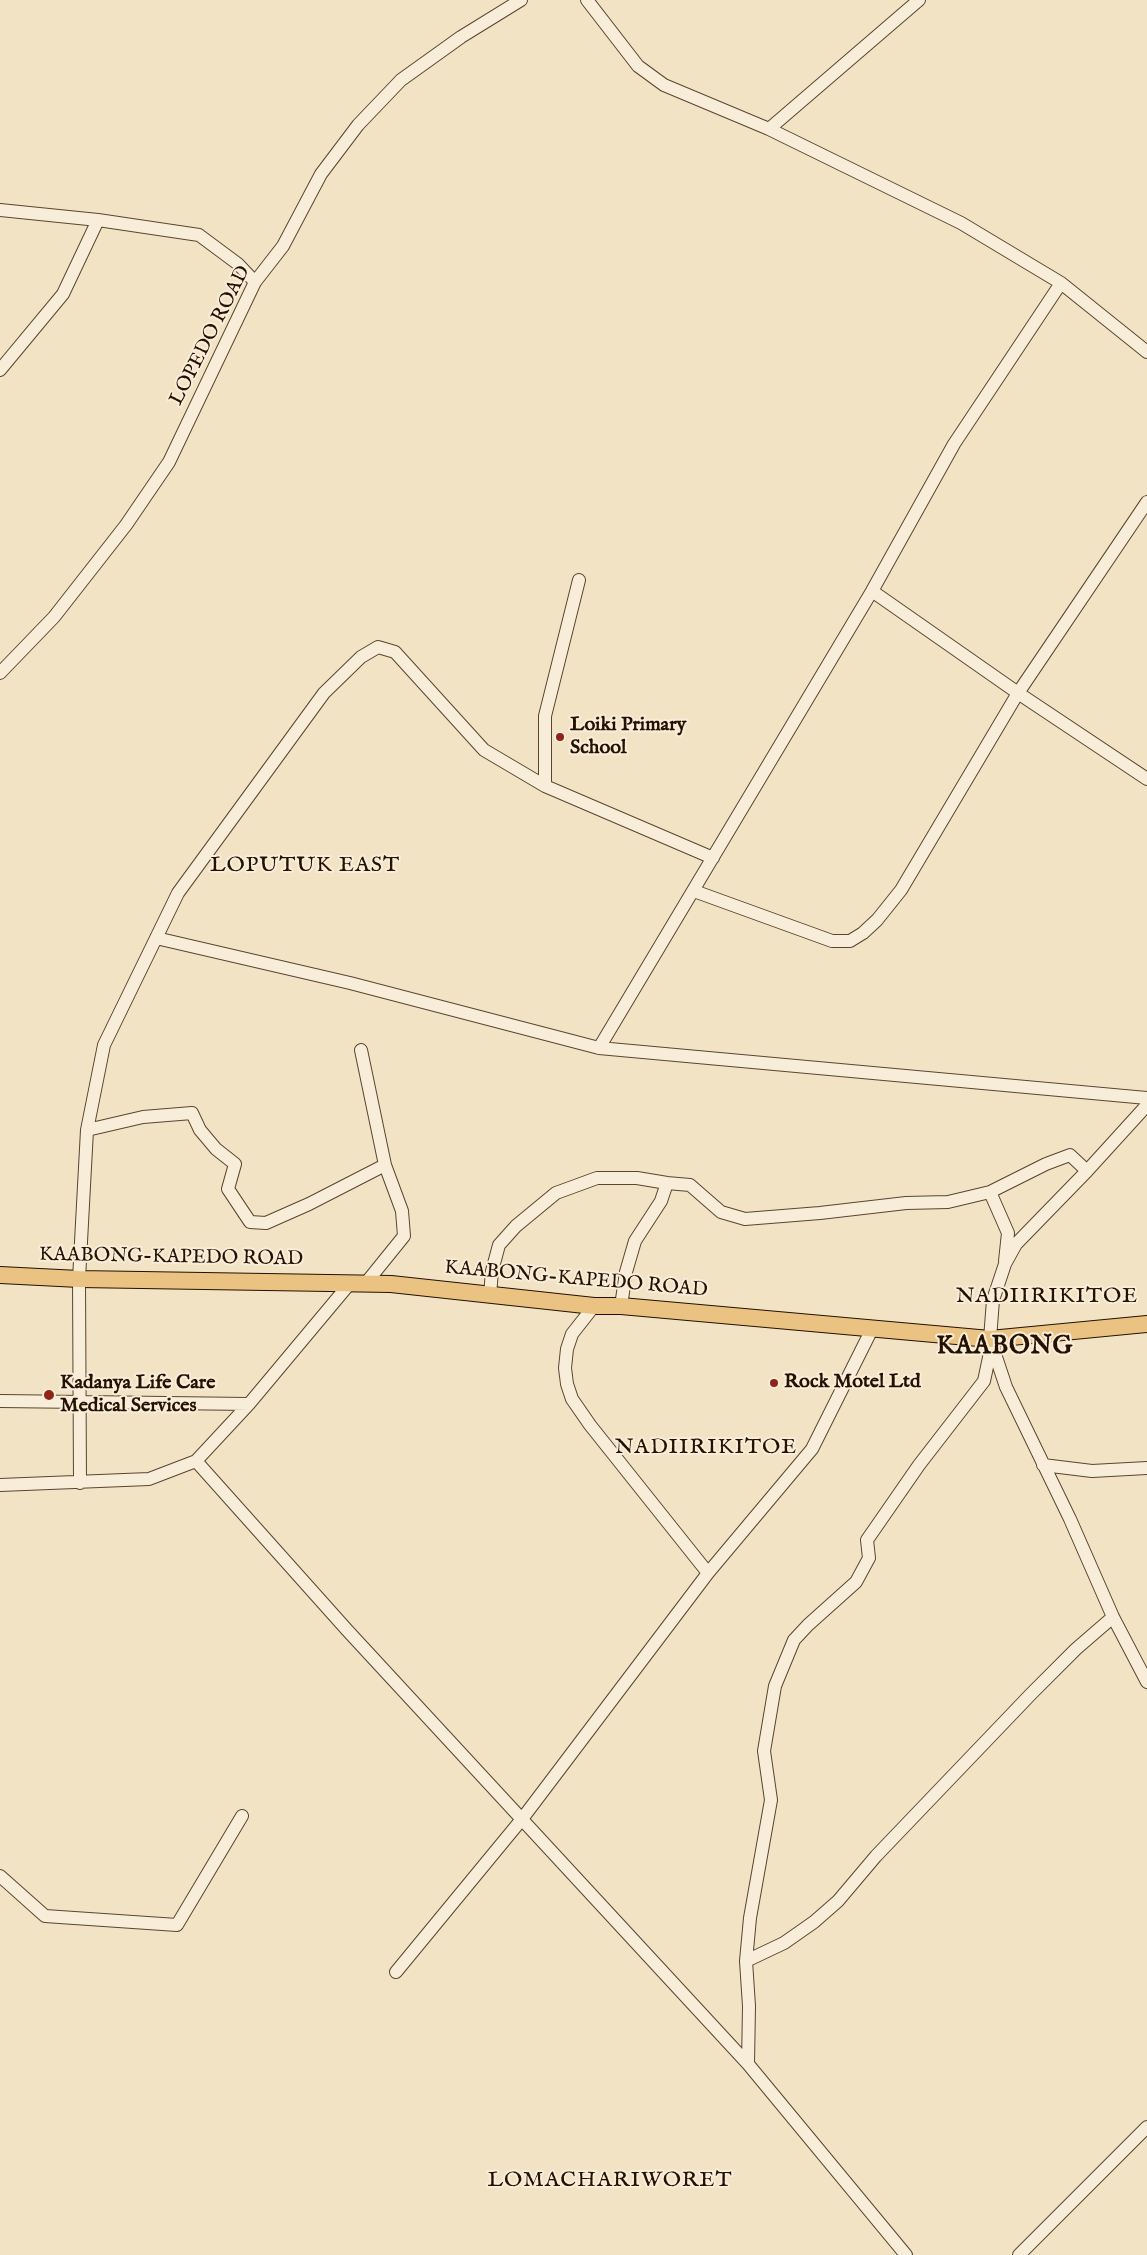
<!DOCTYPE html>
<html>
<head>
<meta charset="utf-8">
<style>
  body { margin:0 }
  canvas { display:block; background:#f3e3c5 }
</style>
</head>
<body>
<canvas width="1147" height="2255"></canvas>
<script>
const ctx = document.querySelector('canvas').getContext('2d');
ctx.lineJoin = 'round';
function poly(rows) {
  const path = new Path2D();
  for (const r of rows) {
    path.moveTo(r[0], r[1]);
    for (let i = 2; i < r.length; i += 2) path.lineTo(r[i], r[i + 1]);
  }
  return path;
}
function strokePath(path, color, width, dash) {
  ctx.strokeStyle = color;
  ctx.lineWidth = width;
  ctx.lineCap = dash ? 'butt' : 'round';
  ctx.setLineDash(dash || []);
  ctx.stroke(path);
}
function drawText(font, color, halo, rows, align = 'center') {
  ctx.font = font + ' "IM FELL English",serif';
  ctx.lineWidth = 4;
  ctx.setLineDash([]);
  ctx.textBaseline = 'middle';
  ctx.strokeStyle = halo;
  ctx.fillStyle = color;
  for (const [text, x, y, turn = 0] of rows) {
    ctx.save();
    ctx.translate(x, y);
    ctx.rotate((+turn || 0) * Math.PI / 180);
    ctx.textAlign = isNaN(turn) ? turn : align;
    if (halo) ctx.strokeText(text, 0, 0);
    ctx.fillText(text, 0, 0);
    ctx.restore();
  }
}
const minor = poly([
  [587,0,638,66,664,85,769,129,961,223,1061,283,1147,352],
  [769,129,919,0],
  [0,210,98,220,199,235,238,264,255,282],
  [0,370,63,294,98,220],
  [872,591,1018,693,1147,779],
  [0,673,54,617,126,525,169,462,255,282,283,246,321,174,358,125,401,80,461,37,521,0],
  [545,786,545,716,579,580],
  [694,891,832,941,850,941,863,933,877,920,901,890,1018,693,1147,502],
  [156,938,350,983,599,1048,1147,1098],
  [599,1048,872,591,954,444,1061,283],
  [361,1050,385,1165,402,1211,404,1236,366,1283],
  [1147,1105,1087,1171,1016,1244,1005,1264,993,1300,990,1339,1006,1387,1070,1519,1113,1617,1147,1682],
  [87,1130,143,1117,192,1113,200,1130,216,1149,235,1164,228,1189,250,1222,266,1223,309,1204,385,1165],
  [990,1192,1008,1233,1005,1261],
  [490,1295,492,1271,499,1245,516,1226,556,1193,597,1178,637,1178,667,1183],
  [594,1306,572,1334,567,1349,565,1368,567,1384,572,1399,590,1425,708,1573],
  [621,1306,626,1272,635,1241,661,1201,667,1183,690,1185,721,1212,745,1219,820,1213,906,1203,948,1202,990,1192,1046,1164,1070,1155,1087,1171],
  [0,1401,249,1404],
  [196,1461,347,1630,748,2064,906,2255],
  [1043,1465,1092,1471,1147,1468],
  [80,1483,79,1279,87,1130,104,1045,178,893,324,693,361,657,378,647,395,652,484,750,545,786,713,858],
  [0,1485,149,1479,196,1461,249,1404,351,1282],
  [0,1876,45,1916,177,1925,242,1816],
  [746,1961,784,1943,814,1922,838,1901,876,1856,1031,1694,1076,1649,1113,1617],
  [396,1972,522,1819,708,1573,812,1449,873,1327],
  [748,2064,749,2006,746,1961,750,1918,771,1800,764,1751,775,1686,794,1640,808,1625,856,1582,869,1558,867,1540,919,1465,984,1381,991,1348],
  [1019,2255,1147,2127]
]);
const major = poly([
  [0,1275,79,1279,391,1284,594,1306,621,1306,990,1339,1147,1324]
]);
strokePath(minor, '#584631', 14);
strokePath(major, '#241100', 18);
strokePath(minor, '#f7edd9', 12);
strokePath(major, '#eac282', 16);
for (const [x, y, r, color] of [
  [560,737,5,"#8f2418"],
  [774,1383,5,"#8f2418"],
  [49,1395,6,"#8f2418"]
]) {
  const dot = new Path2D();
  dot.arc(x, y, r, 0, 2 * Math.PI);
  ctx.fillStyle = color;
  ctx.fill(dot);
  strokePath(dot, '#f7edd9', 2);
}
drawText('20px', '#241100', '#f7edd9', [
  ["LOPEDO ROAD",211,336,-63],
  ["KAABONG-KAPEDO ROAD",171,1258,1],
  ["KAABONG-KAPEDO ROAD",576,1280,5]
]);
drawText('bold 20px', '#241100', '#f7edd9', [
  ["Loiki Primary",570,726],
  ["School",570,749],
  ["Rock Motel Ltd",784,1383],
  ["Kadanya Life Care",60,1384],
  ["Medical Services",60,1407]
], 'left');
ctx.letterSpacing = '1px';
drawText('22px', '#241100', '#f7edd9', [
  ["LOPUTUK EAST",305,866],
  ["NADIIRIKITOE",1047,1297],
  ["NADIIRIKITOE",706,1448],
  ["LOMACHARIWORET",610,2181]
]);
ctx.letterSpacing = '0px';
ctx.letterSpacing = '1px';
drawText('bold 25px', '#241100', '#f7edd9', [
  ["KAABONG",1005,1348]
]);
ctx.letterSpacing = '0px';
</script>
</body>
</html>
